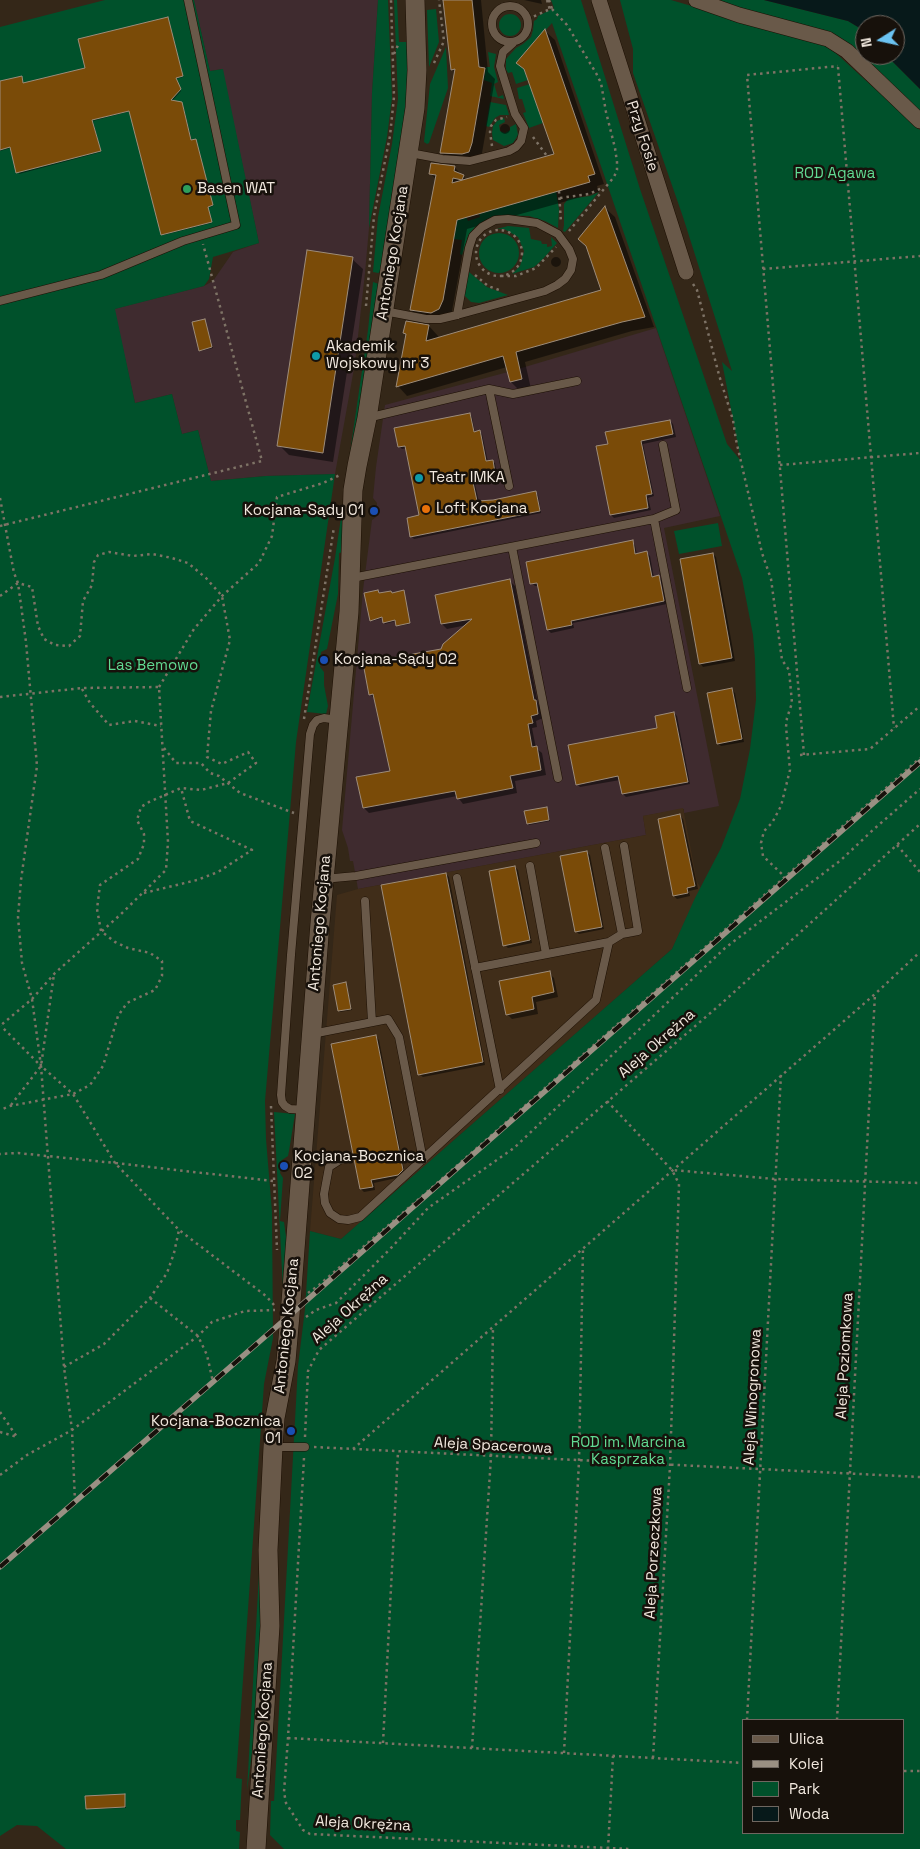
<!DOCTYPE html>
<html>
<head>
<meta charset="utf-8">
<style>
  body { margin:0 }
  #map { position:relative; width:920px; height:1849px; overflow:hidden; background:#342718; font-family:"Space Grotesk",sans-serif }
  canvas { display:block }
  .legend { position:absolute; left:742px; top:1719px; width:162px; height:115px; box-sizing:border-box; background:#17110b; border:1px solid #6f6760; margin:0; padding:6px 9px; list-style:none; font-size:15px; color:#f2e9df }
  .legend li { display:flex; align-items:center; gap:10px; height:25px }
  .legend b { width:25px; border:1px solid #6f6760 }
  .north { position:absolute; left:855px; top:15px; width:50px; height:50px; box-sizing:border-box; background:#17110b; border:1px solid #6f6760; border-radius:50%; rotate:260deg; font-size:14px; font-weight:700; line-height:20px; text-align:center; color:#f2e9df }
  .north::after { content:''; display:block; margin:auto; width:18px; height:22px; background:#6bc3f2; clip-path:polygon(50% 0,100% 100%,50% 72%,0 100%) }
</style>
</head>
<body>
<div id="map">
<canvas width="920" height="1849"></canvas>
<ul class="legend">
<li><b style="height:6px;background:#695949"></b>Ulica</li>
<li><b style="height:6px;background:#9a9083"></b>Kolej</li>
<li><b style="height:14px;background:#00512b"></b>Park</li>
<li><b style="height:14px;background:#07191a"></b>Woda</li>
</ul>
<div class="north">N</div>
</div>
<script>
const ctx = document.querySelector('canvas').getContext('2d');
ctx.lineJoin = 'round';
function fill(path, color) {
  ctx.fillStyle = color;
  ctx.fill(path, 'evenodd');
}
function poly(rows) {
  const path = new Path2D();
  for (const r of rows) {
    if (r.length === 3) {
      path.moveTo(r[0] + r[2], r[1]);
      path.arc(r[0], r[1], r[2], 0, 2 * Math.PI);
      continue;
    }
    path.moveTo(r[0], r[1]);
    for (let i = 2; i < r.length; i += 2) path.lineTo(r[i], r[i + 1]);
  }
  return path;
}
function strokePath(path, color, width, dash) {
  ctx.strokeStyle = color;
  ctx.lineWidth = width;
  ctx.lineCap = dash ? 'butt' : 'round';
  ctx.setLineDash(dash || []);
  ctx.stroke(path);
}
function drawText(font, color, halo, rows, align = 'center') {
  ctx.font = font + ' "Space Grotesk",sans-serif';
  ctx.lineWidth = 5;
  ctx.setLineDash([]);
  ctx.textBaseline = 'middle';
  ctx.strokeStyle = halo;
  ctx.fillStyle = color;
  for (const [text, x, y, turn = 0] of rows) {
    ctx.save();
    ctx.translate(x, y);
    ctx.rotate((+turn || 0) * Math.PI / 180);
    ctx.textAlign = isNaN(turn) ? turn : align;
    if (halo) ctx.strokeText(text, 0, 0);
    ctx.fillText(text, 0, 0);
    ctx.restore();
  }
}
fill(poly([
  [194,0,378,0,372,93,369,228,365,273,355,363,335,474,266,476,211,481,198,430,182,434,172,394,135,403,114,309,204,286,213,281,233,252,259,243,222,69,210,71],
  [656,328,720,516,664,528,719,806,684,813,684,809,643,816,646,835,358,889,353,861,350,861,348,848,342,830,363,590,372,520,376,517,377,503,373,498,376,467,385,405,508,372]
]), '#3f2b2f');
fill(poly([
  [683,808,697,882,701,888,672,949,341,1239,310,1231,337,895,358,889,646,835,643,816]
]), '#402d19');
fill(poly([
  [105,0,194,0,210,71,223,69,259,243,213,257,209,279,204,286,115,309,135,403,172,394,182,434,198,430,211,481,266,476,335,474,296,742,265,1101,266,1139,272,1212,273,1338,264,1384,236,1778,242,1779,240,1820,236,1820,236,1831,240,1832,239,1849,66,1849,37,1826,17,1825,0,1836,0,27],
  [378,0,388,0,392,98,387,137,369,228,372,93],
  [394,0,397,0,399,42,408,42,408,96,380,272,378,273,373,272,378,217,392,144,398,99],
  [551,0,581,0,640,189,727,444,741,461,722,362,732,371,683,217,633,73,633,49,620,0,671,0,828,46,920,130,920,1849,284,1849,270,1835,271,1801,274,1801,298,1366,305,1309,310,1231,341,1239,672,949,695,898,721,848,740,799,750,749,756,700,755,659,753,635,742,578,552,23,517,62,524,69,528,80,516,84,512,72,508,73,506,69,506,59,516,48,523,44,531,37,533,30,534,21,537,19,538,16,554,8],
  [744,1720,904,1720,904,1833,744,1833],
  [701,0,764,0,848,21,858,27,865,34,865,55,886,55,920,89,920,113,856,49],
  [436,9,439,42,429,67,427,10],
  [510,25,11],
  [446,47,448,88,429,143,427,144,424,142,430,84],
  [488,52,496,54,494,67,498,82,494,84,498,97,503,95,504,99,490,96,492,83,484,80,486,67,490,67],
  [530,84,543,123,529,128,523,113,526,112,522,99,519,99,517,88],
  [490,102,506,105,509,115,500,115,495,118,489,127,486,126],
  [504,118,505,122,499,125,500,131,505,133,510,130,510,127,516,124,518,135,513,143,504,146,493,140,492,133,493,126,497,121],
  [556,191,559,209,558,228,545,221,529,216,500,215,487,219,475,227,468,236,462,255,460,254,462,240,453,239,457,220,466,217,468,221,480,217,479,213],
  [599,192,565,232,563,231,564,225,564,204,568,199,590,196],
  [508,226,529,228,531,239,541,241,542,244,547,244,547,247,552,246,551,237,557,243,542,260,534,267,512,274,520,266,524,251,518,237,504,229,497,229],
  [499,253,20],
  [469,272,487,287,508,295,479,303,471,302,465,296,463,291],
  [373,282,379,284,359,419,349,459,368,330],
  [346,484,344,552,339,553,338,594,327,649,321,652,320,667,324,672,324,685,328,706,326,714,307,712,335,558],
  [718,523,722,546,679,554,674,531],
  [274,1112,295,1114,289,1151,288,1156,282,1160,280,1173,283,1178,280,1221,284,1222,288,1252,283,1291],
  [260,1555,262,1623,257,1714,247,1791]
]), '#00512b');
fill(poly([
  [764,0,920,0,920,89,886,55,895,55,895,25,865,25,865,34,858,27,848,21]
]), '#07191a');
fill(poly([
  [445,0,481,0,488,72,495,79,482,153,479,161,451,162,441,152,456,73,452,69],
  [524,0,541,0,542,4],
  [168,18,183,77,176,79,181,91,172,101,183,105,192,141,196,141,213,206,208,208,212,223,164,235,131,111,93,121,101,152,19,174,11,148,0,151,0,82,21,77,24,85,87,69],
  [545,31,555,40,604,184,597,186,599,192,467,229,452,311,449,319,437,323,421,320,411,310,436,179,431,174,454,167,467,180,556,155],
  [505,129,5],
  [605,208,615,217,654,327,632,331,525,362,531,389,521,392,511,382,507,367,407,396,398,386,429,326,438,336,438,339,602,291],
  [556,262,5],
  [352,259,363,269,333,462,289,455,279,445],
  [205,320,213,348,201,351,200,350],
  [470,414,472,417,475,433,480,432,482,434,488,462,492,461,495,463,497,476,474,480,479,502,535,493,538,495,541,513,414,539,412,537,420,516,406,448,402,449,400,447],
  [670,421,673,424,676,437,643,444,654,496,648,498,651,510,614,518,611,515,598,447,609,445],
  [632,542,635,545,637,555,647,553,650,556,654,578,659,577,662,580,667,604,573,623,574,628,551,633,548,630,539,586,535,586,532,583],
  [713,554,716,557,735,661,703,667,700,663],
  [510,581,515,586,538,704,540,706,543,718,536,721,537,727,532,728,536,748,542,753,546,775,515,781,517,793,463,804,457,796,369,813,364,808,392,772,376,700,370,694,441,650,467,625,447,629,442,624],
  [403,592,410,624,399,626,396,621,385,624,383,618,372,621,371,620,379,594,392,595],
  [732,690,735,693,744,742,721,746,718,743],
  [674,713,677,716,690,784,626,797,623,794,620,780,580,787,577,784,658,729],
  [546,808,550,821,529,825,528,824,526,812],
  [680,816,683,819,698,889,689,891,690,896,677,899,674,896],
  [586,852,590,855,604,929,579,934,576,931],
  [515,867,518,870,532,943,508,948,505,945],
  [446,874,449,877,485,1065,423,1077,419,1074],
  [549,973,554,978,558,997,536,1002,538,1014,512,1019,507,1014],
  [346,983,352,1010,340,1012,339,1011],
  [376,1037,379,1040,405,1174,401,1177,374,1183,375,1190,364,1192,361,1189,333,1045],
  [124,1795,126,1808,88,1809]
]), '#0007');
const building = poly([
  [443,0,472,0,479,67,485,68,472,143,469,152,462,154,440,153,455,69,451,70,443,0],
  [168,17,183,76,176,78,181,89,171,100,182,102,191,140,196,139,213,205,208,207,212,222,161,235,129,111,92,120,101,151,16,173,10,147,0,150,0,81,22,76,23,83,85,68,78,39,168,17],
  [545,29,595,174,588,176,590,182,457,220,443,300,439,309,431,313,410,310,436,175,429,174,431,163,455,166,454,171,464,175,462,180,453,178,452,183,554,154,524,69,516,63,545,29],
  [605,206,645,317,622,322,516,352,522,379,510,382,503,356,396,387,406,334,403,333,406,321,429,325,426,341,601,290,586,246,578,239,605,206],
  [307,250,353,257,323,453,277,446,307,250],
  [205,319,212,347,199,351,192,322,205,319],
  [470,413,474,432,480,430,486,461,493,460,495,473,472,478,477,501,493,500,536,491,540,511,410,537,407,518,419,515,405,446,398,447,394,428,470,413],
  [670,420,673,434,641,441,652,494,646,495,648,508,610,515,596,446,608,444,605,432,670,420],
  [633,540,635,554,647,551,652,577,659,575,664,601,571,621,572,625,547,630,537,583,530,584,526,562,633,540],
  [713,553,732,658,699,664,680,559,713,553],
  [510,579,534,700,536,700,538,714,531,716,533,723,528,724,532,747,537,746,541,770,510,776,513,788,457,799,455,791,363,808,356,777,390,771,373,694,369,695,363,663,441,649,443,644,472,619,441,624,435,595,510,579],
  [378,590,379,593,391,591,392,593,404,590,410,623,396,626,395,620,383,623,382,617,370,621,364,593,378,590],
  [732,688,742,739,717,744,707,693,732,688],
  [674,712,688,782,622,794,618,776,576,785,568,745,657,728,655,716,674,712],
  [547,807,549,820,527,824,524,811,547,807],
  [680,814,695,886,687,888,688,893,673,896,658,819,680,814],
  [587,851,602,927,575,932,560,856,587,851],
  [515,866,530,940,503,946,489,871,515,866],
  [446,873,483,1062,418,1075,381,885,446,873],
  [550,971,554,992,532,997,534,1009,506,1015,499,981,550,971],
  [346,982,351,1009,338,1011,333,985,346,982],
  [376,1035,403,1170,398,1175,371,1180,373,1187,360,1189,331,1044,376,1035],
  [125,1794,125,1807,86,1809,85,1796,125,1794]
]);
fill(building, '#7a4b08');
strokePath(building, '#9d8c7a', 1);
const service = poly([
  [510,24,18],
  [410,153,442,159,470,161,509,151,516,147,521,141,524,128,515,114,500,66,503,52,513,43],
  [0,301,101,275,183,241,236,225,188,0],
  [384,311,426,319,440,319,457,315,545,291,557,285,565,279,571,270,573,259,569,249,558,234,537,223,508,219,495,220,482,227,473,236,469,248,457,315],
  [489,389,509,486],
  [367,418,489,389,513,394,577,381],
  [654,519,687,688],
  [512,547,558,778],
  [352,578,654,519,676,510,663,445],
  [530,866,546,954],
  [324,877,334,878,356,876,536,843],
  [457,878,500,1090],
  [365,901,372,1022],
  [622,934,638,931,624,846],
  [475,968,609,942,622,934,605,848],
  [312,1034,388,1019,399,1037,423,1160],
  [306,1110,290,1109,285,1106,282,1102,281,1095,291,955,310,734,313,725,317,720,324,718,338,720],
  [348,1158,340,1160,329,1167,324,1194,325,1203,330,1213,339,1219,348,1220,360,1217,596,1000,609,942],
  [274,1447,305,1447]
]);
const minor = poly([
  [599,0,686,272],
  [696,0,739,15,828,39,847,51,920,121]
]);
const tertiary = poly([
  [256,1849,270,1626,268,1550,273,1447,275,1418,286,1361,290,1315,320,923,349,612,353,490,357,466,367,418,415,108,417,70,415,0]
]);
strokePath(service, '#1c0f03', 9);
strokePath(minor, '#1c0f03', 16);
strokePath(tertiary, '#1c0f03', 20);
strokePath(poly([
  [547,0,550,10],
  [549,0,552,9,550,10],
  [552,9,567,25,596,73,601,83,606,112,615,148,617,162,617,170,614,177,569,231],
  [528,19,548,10],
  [394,54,399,43],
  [434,63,444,41,439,0],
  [838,67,894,728],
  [533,137,547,156],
  [492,146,490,132,491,126,496,120,507,117],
  [559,191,561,223],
  [560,198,589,194,602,188],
  [499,253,23],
  [763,269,920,256],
  [475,275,488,286,502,291],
  [501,276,516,276,536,268,556,247],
  [693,284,697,290,719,375,733,420,736,440,762,553,771,579,782,660,789,670,792,703,787,718,786,727,790,770,781,806,772,823,764,831,761,843,763,856,785,877],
  [366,306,374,216,390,136,394,97,391,0],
  [780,465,920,453],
  [0,498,14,573,18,583,26,642,37,766,21,880,18,917,22,963,32,999,41,1066,73,1094,115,1163,18,1153,0,1154],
  [0,526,262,461,203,244],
  [0,596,18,583,32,587,38,626,44,639,55,645,69,646,80,636,83,601,92,585,94,562,98,555,109,552,133,556,152,554,172,558,188,563,206,578,222,596,230,640,211,711,207,757,222,764,248,752,256,763,228,783,201,790,181,788,149,802,141,807,137,820,144,834,144,844,138,859,100,885,97,909,101,931,115,942,128,948,150,953,162,961,162,976,155,990,127,1003,118,1016,103,1066,90,1085,73,1094,10,1106,0,1110],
  [159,687,194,629,222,596,259,563,272,536,277,497,323,483,340,475],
  [82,689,90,703,109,725,135,721,161,726],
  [0,697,82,688,159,687,168,842,166,870,120,915,55,973,32,999,0,1026],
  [304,719,334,527],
  [164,748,176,763,201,763,210,773,219,776,240,793,294,813],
  [800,755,870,749,920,706],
  [804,755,747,75,838,66],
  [897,845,920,872],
  [144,893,197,880,218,872,252,850,190,821,181,788],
  [607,1101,672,1170,775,1179,920,1183],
  [11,1105,41,1066,54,974],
  [271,1106,277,1250],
  [273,1181,115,1163,179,1230,266,1296,274,1305],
  [308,1293,319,1285,428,1191,920,758],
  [150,1298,198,1336,207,1355,213,1382],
  [306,1317,316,1310,336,1303,392,1247,428,1208,514,1148,725,948,841,860,874,829,920,789],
  [64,1367,104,1344,150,1298,167,1273,174,1253,179,1230],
  [0,1412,17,1437,0,1432],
  [305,1437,308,1371,319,1350,722,1003,920,824],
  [314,1447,920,1477],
  [353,1449,875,994,920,952],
  [304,1458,288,1738,284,1792,286,1803,303,1830,310,1834,630,1849],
  [0,1475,27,1455,72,1430,64,1367,41,1066,1,1026],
  [75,1502,72,1430,198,1336,212,1322,245,1311,275,1310],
  [747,1720,781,1074],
  [837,1720,875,994],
  [288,1738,744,1763],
  [383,1743,398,1452],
  [472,1748,491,1457,493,1327],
  [564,1753,579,1461,583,1248],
  [653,1758,670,1466,679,1184,672,1170],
  [904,1771,920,1771],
  [608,1849,613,1756]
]), '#7e7366', 2.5, [2.5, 4]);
strokePath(service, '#695949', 8);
strokePath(minor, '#695949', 15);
strokePath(tertiary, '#695949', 19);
const rail = poly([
  [0,1567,290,1315,920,762]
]);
strokePath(rail, '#9a9083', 5.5);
strokePath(rail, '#17110b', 4, [11]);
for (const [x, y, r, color] of [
  [187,189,5,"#2e9e5b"],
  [316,356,5,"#0f9aa8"],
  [419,478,5,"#0f9aa8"],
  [426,509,5,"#e8710a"],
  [374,511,5,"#1a4fb4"],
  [324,660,5,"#1a4fb4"],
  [284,1166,5,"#1a4fb4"],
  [291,1431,5,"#1a4fb4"]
]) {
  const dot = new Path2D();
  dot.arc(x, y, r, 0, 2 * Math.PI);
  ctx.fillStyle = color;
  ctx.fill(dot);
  strokePath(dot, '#17110b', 2);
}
drawText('15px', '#f2e9df', '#17110b', [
  ["Przy Fosie",642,136,72],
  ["Antoniego Kocjana",393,253,-81],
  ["Antoniego Kocjana",320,923,-85],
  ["Aleja Okrężna",657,1044,-41],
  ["Aleja Okrężna",350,1309,-42],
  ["Antoniego Kocjana",287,1326,-84],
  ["Aleja Poziomkowa",845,1356,-87],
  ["Aleja Winogronowa",753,1397,-87],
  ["Aleja Spacerowa",493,1446,3],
  ["Aleja Porzeczkowa",654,1553,-87],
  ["Antoniego Kocjana",263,1730,-86],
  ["Aleja Okrężna",363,1824,3]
]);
drawText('15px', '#61db93', '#17110b', [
  ["ROD Agawa",835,174],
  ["Las Bemowo",153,666],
  ["ROD im. Marcina",628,1443],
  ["Kasprzaka",628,1460]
]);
drawText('15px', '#f2e9df', '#17110b', [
  ["Basen WAT",197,189],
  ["Akademik",326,347],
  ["Wojskowy nr 3",326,364],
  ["Teatr IMKA",429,478],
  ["Loft Kocjana",436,509],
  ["Kocjana-Sądy 01",364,511,"right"],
  ["Kocjana-Sądy 02",334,660],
  ["Kocjana-Bocznica",294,1157],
  ["02",294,1174],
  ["Kocjana-Bocznica",281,1422,"right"],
  ["01",281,1439,"right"]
], 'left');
</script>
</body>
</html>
